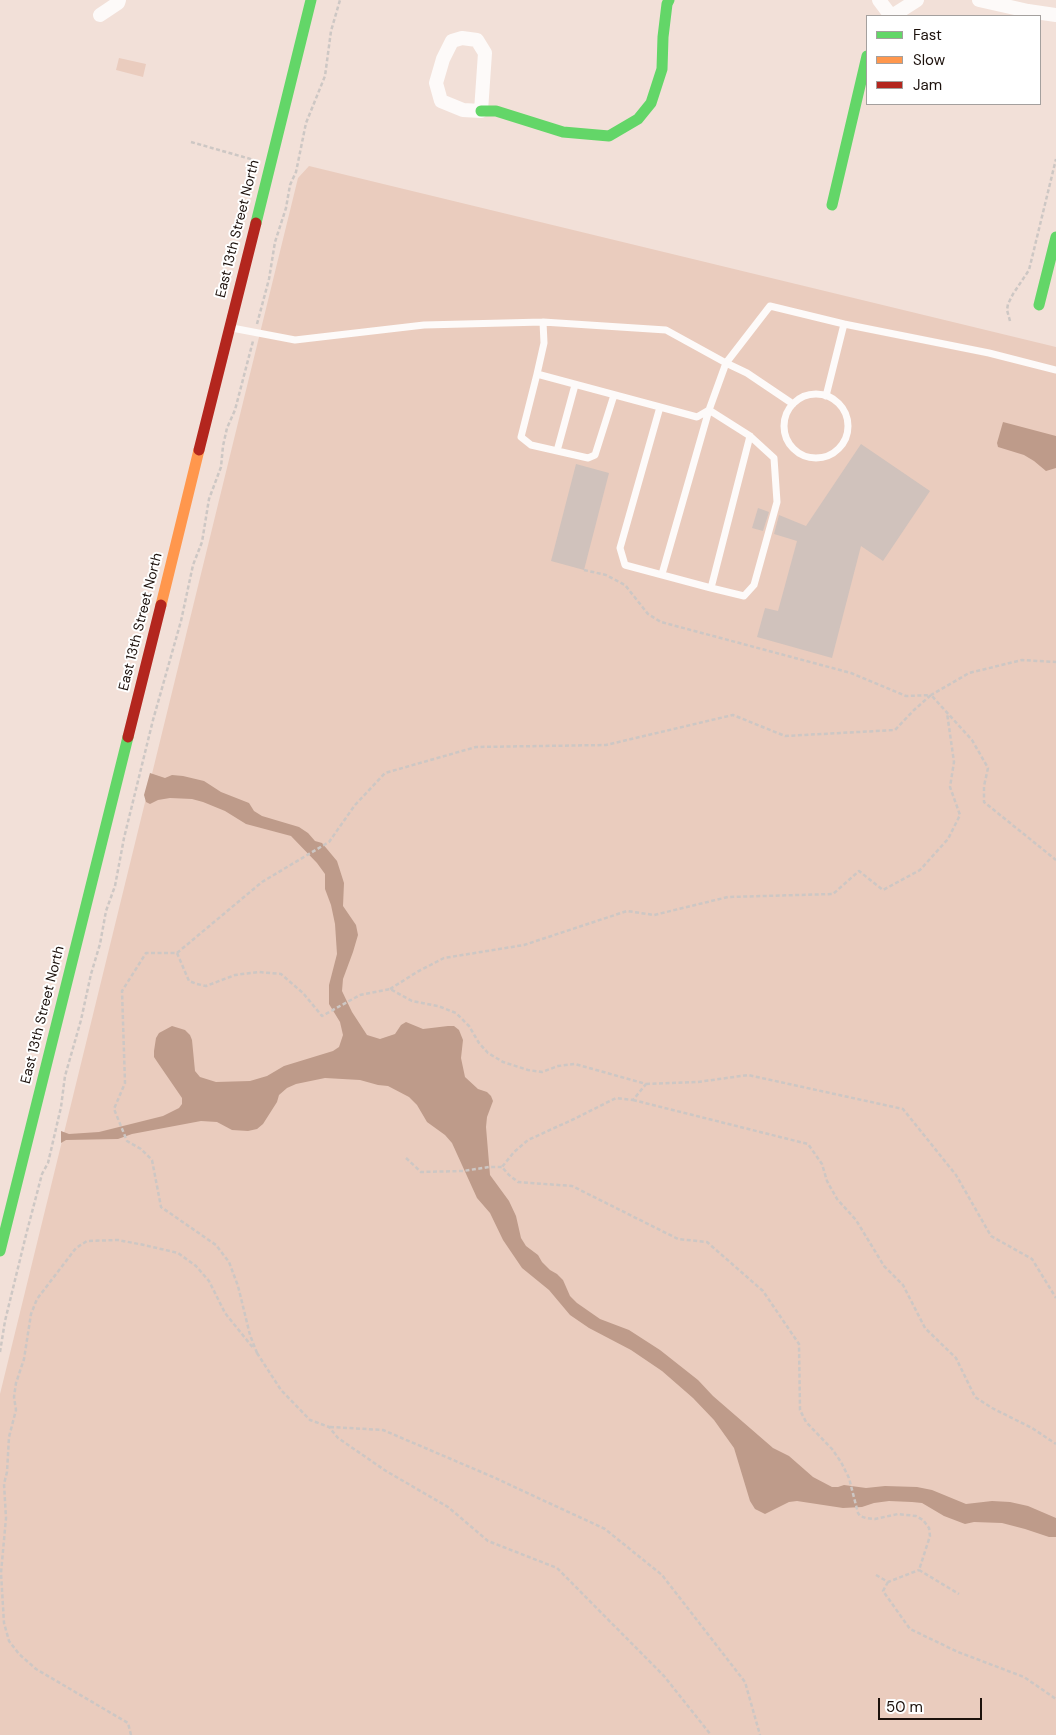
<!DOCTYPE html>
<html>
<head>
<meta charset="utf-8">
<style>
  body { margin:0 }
  #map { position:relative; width:1056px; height:1735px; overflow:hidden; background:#f2e0d8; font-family:"DM Sans",sans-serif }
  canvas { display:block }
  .legend { position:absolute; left:866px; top:15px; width:175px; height:90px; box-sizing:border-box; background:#fff; border:1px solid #a4a09e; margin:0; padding:6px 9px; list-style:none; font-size:15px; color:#1c110c }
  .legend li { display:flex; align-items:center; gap:10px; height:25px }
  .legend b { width:25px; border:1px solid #a4a09e }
  .scale { position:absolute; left:878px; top:1698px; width:104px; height:22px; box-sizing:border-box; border:2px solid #1c110c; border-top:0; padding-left:6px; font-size:15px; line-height:18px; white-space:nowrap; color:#1c110c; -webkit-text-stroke:4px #fff; paint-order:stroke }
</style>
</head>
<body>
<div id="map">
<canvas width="1056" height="1735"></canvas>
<ul class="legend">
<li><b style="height:6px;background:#63d668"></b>Fast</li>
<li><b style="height:6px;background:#ff974d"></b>Slow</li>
<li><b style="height:6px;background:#b3261e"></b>Jam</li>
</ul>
<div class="scale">50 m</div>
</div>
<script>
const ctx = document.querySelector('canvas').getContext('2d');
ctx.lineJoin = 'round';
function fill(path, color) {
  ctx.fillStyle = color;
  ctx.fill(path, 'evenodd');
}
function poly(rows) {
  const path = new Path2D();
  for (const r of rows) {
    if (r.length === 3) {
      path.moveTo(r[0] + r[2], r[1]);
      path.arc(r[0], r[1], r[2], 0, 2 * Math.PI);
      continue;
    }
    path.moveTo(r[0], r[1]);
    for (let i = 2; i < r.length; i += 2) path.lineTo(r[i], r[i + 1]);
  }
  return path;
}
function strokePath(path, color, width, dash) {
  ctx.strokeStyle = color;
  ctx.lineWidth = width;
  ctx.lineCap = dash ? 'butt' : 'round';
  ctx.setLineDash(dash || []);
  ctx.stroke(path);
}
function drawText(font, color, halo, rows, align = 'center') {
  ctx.font = font + ' "DM Sans",sans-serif';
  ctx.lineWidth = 4;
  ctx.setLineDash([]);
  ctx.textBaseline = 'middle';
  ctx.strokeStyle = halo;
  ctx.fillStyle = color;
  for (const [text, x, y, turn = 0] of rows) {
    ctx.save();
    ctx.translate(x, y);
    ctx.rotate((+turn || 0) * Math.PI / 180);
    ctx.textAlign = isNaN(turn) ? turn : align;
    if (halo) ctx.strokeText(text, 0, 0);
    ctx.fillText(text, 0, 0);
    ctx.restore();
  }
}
fill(poly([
  [119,58,146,64,143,77,116,70],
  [309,166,1056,347,1056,1735,0,1735,0,1394,298,178]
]), '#eaccbe');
fill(poly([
  [1003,422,1056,436,1056,468,1046,471,1034,461,1024,455,998,447,997,443],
  [150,773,165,778,172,775,183,776,204,781,221,792,249,803,254,811,262,816,299,827,308,833,315,841,322,843,337,861,344,883,343,906,356,925,358,935,353,952,343,979,342,991,352,1012,367,1035,380,1039,395,1034,401,1025,406,1022,423,1029,448,1026,454,1026,459,1030,463,1040,461,1058,465,1077,478,1089,487,1092,491,1096,493,1101,487,1117,486,1127,490,1175,509,1201,516,1216,521,1238,526,1246,538,1255,542,1262,550,1270,557,1274,563,1280,570,1296,577,1303,600,1319,629,1330,660,1350,698,1380,713,1396,773,1448,789,1456,813,1477,832,1487,838,1487,844,1485,866,1488,885,1486,917,1487,932,1490,966,1504,992,1501,1010,1502,1028,1506,1056,1518,1056,1537,1049,1537,1025,1529,1002,1523,974,1522,965,1524,944,1516,922,1503,912,1502,889,1501,874,1503,862,1507,843,1508,797,1501,789,1502,765,1514,755,1509,750,1501,734,1448,714,1420,693,1398,662,1371,631,1350,589,1328,570,1315,549,1290,522,1268,503,1240,490,1213,477,1198,452,1143,445,1135,427,1122,417,1105,409,1097,388,1086,378,1085,360,1080,325,1078,296,1084,287,1088,279,1095,277,1102,263,1124,257,1129,248,1131,232,1130,217,1122,201,1121,132,1134,118,1139,66,1140,61,1143,61,1131,69,1134,99,1132,163,1116,179,1108,182,1104,182,1098,158,1063,154,1057,154,1051,156,1038,159,1033,172,1026,185,1030,190,1035,192,1040,195,1071,200,1077,216,1082,250,1081,267,1076,284,1066,333,1051,339,1047,343,1035,340,1022,329,1004,329,985,337,954,335,924,331,905,325,889,325,874,317,863,291,836,246,824,225,811,203,802,192,799,170,798,158,800,150,804,146,802,144,795]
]), '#be9b8a');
fill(poly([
  [861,444,930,491,883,561,861,546,832,658,757,637,765,608,778,611,797,541,774,534,779,515,806,526],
  [576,464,609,473,584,570,551,561],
  [758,508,769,512,763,531,752,528]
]), '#d0c2bc');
strokePath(poly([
  [191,142,254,160],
  [1010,321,1007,310,1008,304,1013,294,1029,270,1056,159],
  [257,324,269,279,275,242,286,208,290,185,296,172,306,123,325,76,331,31,340,0],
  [584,570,606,575,625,585,648,614,661,622,851,673,906,696,931,695,969,673,1022,660,1056,662],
  [177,953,262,882,329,842,355,805,385,773,476,747,606,745,733,715,785,736,895,730,914,710,931,695,972,740,988,768,984,786,984,802,1056,860],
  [390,989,417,972,444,958,524,945,627,911,654,915,728,897,833,894,859,871,883,890,920,870,948,839,960,815,950,787,954,762,947,713],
  [646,1084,698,1082,748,1075,903,1109,956,1175,991,1236,1032,1259,1056,1298],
  [633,1100,808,1144,822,1164,827,1181,837,1199,856,1220,884,1266,903,1285,925,1328,956,1358,975,1397,992,1408,1032,1428,1056,1444],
  [406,1158,421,1172,463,1171,489,1167,502,1167],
  [0,1352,5,1321,26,1235,42,1174,48,1163,61,1107,65,1076,81,1020,91,974,100,944,106,911,115,886,124,838,153,720,181,621,193,565,202,542,209,499,221,467,223,446,227,428,235,410,253,341],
  [257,1353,250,1335,238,1286,229,1262,216,1245,161,1207,152,1160,141,1149,127,1141,114,1109,125,1083,122,991,146,953,177,953,189,981,197,984,206,986,235,975,259,972,281,974,303,993,322,1016,360,995,390,989,412,1001,438,1006,456,1013,469,1026,479,1043,488,1053,503,1062,528,1070,542,1072,558,1066,575,1064,646,1084,633,1100,616,1098,574,1119,528,1140,514,1152,502,1167,509,1175,518,1182,572,1186,678,1239,707,1242,763,1291,799,1344,800,1410,806,1422,832,1449,841,1462,849,1478,858,1513,860,1516,866,1518,875,1519,898,1514,916,1516,923,1520,929,1528,930,1536,919,1570,959,1594],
  [257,1353,281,1390,310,1420,329,1427,338,1438,386,1471,448,1507,488,1541,557,1568,664,1676,711,1735],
  [330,1427,383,1430,493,1477,605,1529,662,1575,745,1682,760,1735],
  [876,1575,888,1582,919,1570],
  [888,1582,883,1591,910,1629,958,1652,1024,1677,1056,1699],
  [131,1735,128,1723,36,1669,19,1654,9,1641,4,1623,1,1573,6,1518,4,1484,7,1472,9,1437,16,1410,14,1397,16,1383,24,1359,31,1314,37,1299,76,1248,87,1241,118,1240,144,1245,178,1253,196,1266,209,1281,225,1313,254,1349]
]), '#cdc7c4', 2.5, [4, 2.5]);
strokePath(poly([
  [543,322,544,343,537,374,660,407,620,548,625,565,711,588,750,436],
  [232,328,295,340,424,325,543,322,666,330,726,363,770,306,844,324,989,353,1056,370],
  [537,374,521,437,531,445,588,458,595,455,614,395],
  [816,426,32],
  [826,396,844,324],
  [660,407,697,417,709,410],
  [557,451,575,385],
  [662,574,709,410],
  [711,588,744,596,754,585,777,502,774,458,750,436,709,410,726,363,747,373,793,404]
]), '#fdfaf9', 7);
strokePath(poly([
  [879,0,891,16],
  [979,0,1028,11,1056,15],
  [100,15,118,3,119,0],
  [892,16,917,0],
  [462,38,477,40,485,53,481,111,463,110,441,101,436,83,443,59,452,41,462,38]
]), '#fdfaf9', 14);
strokePath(poly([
  [481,111,496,111,563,132,609,136,638,119,651,103,662,69,663,37,667,4,669,0],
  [832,205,867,56],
  [256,223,311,0],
  [1039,305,1056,237],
  [0,1251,128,737]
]), '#63d668', 11);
strokePath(poly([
  [161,605,199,450]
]), '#ff974d', 11);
strokePath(poly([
  [199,450,256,223],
  [128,737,161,605]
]), '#b3261e', 11);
drawText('14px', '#1c110c', '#fff', [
  ["East 13th Street North",238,229,-76],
  ["East 13th Street North",141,622,-76],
  ["East 13th Street North",43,1015,-76]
]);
</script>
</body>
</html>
